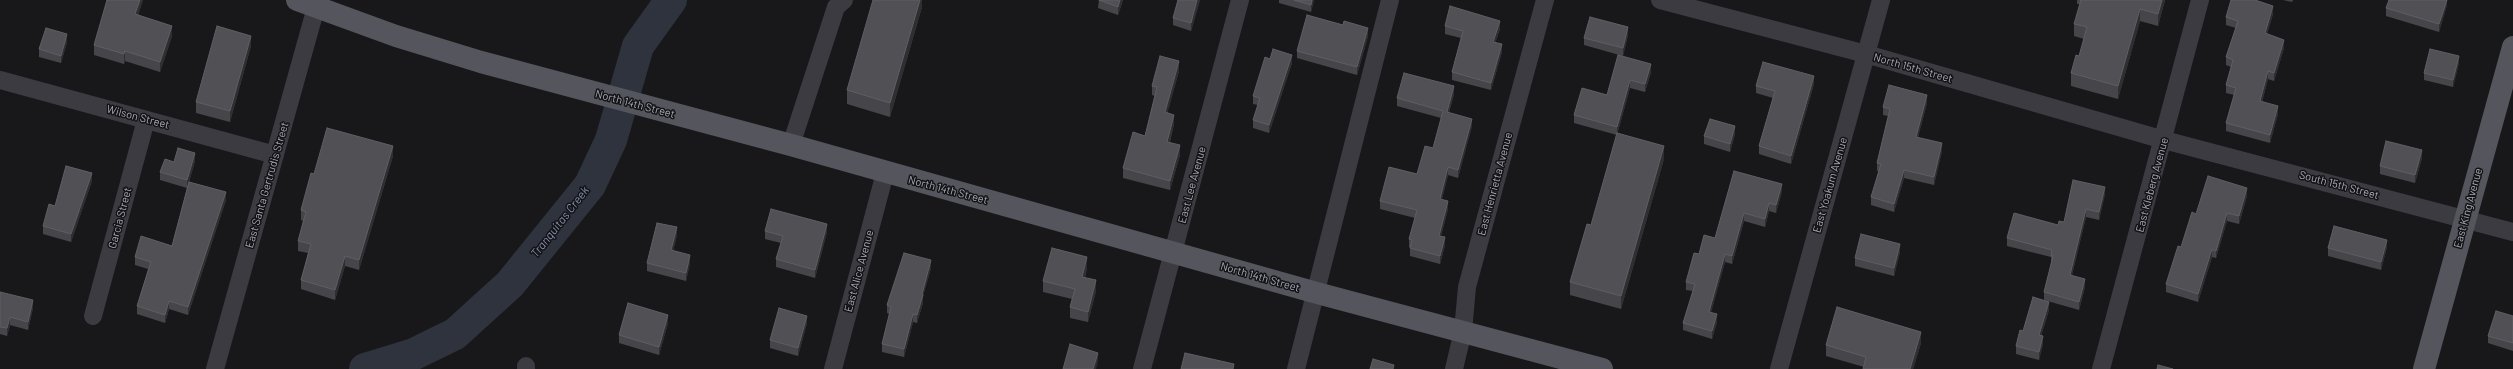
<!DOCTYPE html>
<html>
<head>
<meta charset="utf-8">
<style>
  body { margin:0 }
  canvas { display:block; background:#18181a }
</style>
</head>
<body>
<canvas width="2513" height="369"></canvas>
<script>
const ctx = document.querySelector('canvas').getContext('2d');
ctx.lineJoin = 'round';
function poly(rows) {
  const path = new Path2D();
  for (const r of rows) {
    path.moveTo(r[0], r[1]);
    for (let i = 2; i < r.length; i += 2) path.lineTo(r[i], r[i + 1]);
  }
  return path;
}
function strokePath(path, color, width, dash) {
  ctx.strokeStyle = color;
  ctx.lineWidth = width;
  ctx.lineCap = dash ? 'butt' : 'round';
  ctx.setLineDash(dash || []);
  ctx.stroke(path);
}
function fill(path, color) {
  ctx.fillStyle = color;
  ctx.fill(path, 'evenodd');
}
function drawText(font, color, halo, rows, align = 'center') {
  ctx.font = font + ' Barlow,sans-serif';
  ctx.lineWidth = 3;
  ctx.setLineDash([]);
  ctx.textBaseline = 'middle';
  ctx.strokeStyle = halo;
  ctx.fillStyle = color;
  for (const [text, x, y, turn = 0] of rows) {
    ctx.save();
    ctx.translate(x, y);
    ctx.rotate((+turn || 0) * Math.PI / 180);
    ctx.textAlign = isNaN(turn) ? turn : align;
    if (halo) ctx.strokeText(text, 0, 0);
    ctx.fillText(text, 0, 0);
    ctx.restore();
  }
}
strokePath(poly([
  [365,369,414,354,455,334,510,284,590,185,611,140,638,46,671,0]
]), '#2e333e', 32);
strokePath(poly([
  [1660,0,1866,54,2164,140,2513,232],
  [0,80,275,155],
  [791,145,836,7,844,0],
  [93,316,146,120],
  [215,369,318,0],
  [526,369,526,366],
  [833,369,885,173],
  [1142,369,1240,0],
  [1296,369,1390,0],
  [1454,369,1463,331,1467,287,1545,0],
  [1779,369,1881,0],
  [2101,369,2200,0]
]), '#3b3b41', 18);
strokePath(poly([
  [297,0,396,36,481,62,791,145,1317,293,1602,369],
  [2424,369,2513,47]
]), '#55555e', 22);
fill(poly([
  [143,0,138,15,172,36,160,72,125,61,124,64,94,55,94,45],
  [922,0,922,7,890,117,847,104,847,90],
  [1099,0,1123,0,1118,15,1098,8],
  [1178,0,1200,0,1191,31,1173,25,1173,18],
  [1279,0,1314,0,1311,12,1279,3],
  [2077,0,2165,0,2158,26,2140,21,2118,99,2071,86,2071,73,2079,56,2084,39,2074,36,2074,24,2080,4,2077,4],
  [2283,0,2293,0,2292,2],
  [2447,0,2447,5,2439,32,2386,16,2386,8],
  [2273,14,2267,34,2284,48,2274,81,2268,79,2262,102,2278,114,2270,143,2226,131,2226,123,2234,95,2226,93,2226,85,2231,67,2226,65,2226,57,2236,28,2226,25,2226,17],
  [1445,26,1500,29,1495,43,1502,52,1491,90,1452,80,1452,72,1461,38,1445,34],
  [1628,35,1623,56,1584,45,1584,38],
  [1368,36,1357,75,1297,58,1297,51],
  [67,42,61,63,39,57,39,49],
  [251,46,230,122,196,113,196,102],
  [1618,55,1651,72,1645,92,1630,88,1617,135,1574,123,1574,115,1607,95],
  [1270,59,1292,63,1269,133,1253,128,1253,120,1258,105,1253,104,1253,96],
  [2459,63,2453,87,2424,80,2424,73],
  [1179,71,1167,113,1174,124,1170,142,1180,155,1170,190,1123,178,1123,168,1145,136,1155,96,1152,95,1152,86],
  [1814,84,1791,164,1759,154,1759,146,1773,98,1756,93,1756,86],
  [1454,94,1449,113,1472,126,1458,178,1448,175,1442,199,1448,209,1441,236,1445,245,1440,264,1410,256,1410,247,1409,247,1409,239,1415,218,1380,209,1380,201,1417,174,1433,148,1441,118,1397,106,1397,98],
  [1927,103,1918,137,1942,151,1934,185,1904,178,1894,212,1871,205,1871,197,1879,171,1877,171,1877,163,1888,116,1883,115,1883,107],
  [1735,134,1730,152,1704,144,1704,136],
  [393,156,359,270,345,266,335,300,301,289,301,280,308,253,298,251,298,241,303,221,301,220,301,210,314,174],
  [2422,158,2415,183,2380,174,2380,166],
  [1664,159,1621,309,1570,295,1570,282,1591,225],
  [195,161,189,182,226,200,188,315,169,309,165,323,137,314,137,306,148,269,135,265,135,257,172,246,187,188,160,180,160,172,174,162],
  [1734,171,1782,191,1776,213,1769,211,1765,227,1744,221,1732,264,1725,262,1711,312,1717,322,1712,339,1683,330,1683,323,1693,291,1686,290,1686,282,1699,254,1715,238],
  [92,181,71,242,43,234,43,226,55,206],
  [2105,194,2099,220,2086,217,2072,275,2085,287,2079,310,2044,300,2044,292,2052,264,2051,264,2051,257,2007,246,2007,238,2058,225,2064,222],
  [2247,196,2239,224,2227,221,2216,258,2212,257,2198,302,2166,292,2166,284,2181,247,2196,214],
  [765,231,827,232,815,278,776,267,776,259,781,243,765,239],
  [677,235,673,251,690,263,686,281,647,271,647,263],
  [2387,247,2381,270,2328,256,2328,248],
  [1900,252,1894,276,1855,266,1855,258],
  [931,268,923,296,923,303,917,323,913,322,904,357,882,352,882,344,890,314,887,313,887,305],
  [1087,268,1085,278,1096,291,1088,322,1070,318,1070,307,1072,299,1043,292,1043,281],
  [0,292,33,308,28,330,10,325,7,336,0,334],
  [2049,310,2041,336,2043,344,2039,360,2016,354,2016,346,2023,331],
  [2513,316,2513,351,2488,343,2488,336],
  [668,323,659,355,619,343,619,335],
  [807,323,798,356,770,348,770,340],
  [1921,343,1913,369,1863,369,1864,367,1826,356,1826,345]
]), '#464549');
fill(poly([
  [140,0,143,0,135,24,135,14],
  [920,0,922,0,922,7,890,117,890,103],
  [1120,0,1123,0,1118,15,1118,7],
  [1197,0,1200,0,1191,31,1191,23],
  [1312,0,1314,0,1311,12,1311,5],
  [2162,0,2165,0,2158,26,2158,14],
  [2447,0,2447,5,2439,32,2439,24],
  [2273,6,2273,14,2265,41,2265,33],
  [2140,9,2140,21,2118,99,2118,86],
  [1500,21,1500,29,1493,50,1493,42],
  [172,26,172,36,160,72,160,62],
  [1628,27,1628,35,1623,56,1623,48],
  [1368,28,1368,36,1357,75,1357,67],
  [67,34,67,42,61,63,61,56],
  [251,36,251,46,230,122,230,111],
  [2284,40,2284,48,2274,81,2274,73],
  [1502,44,1502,52,1491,90,1491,83],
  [125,51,125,61,124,64,124,54],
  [1292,55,1292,63,1269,133,1269,125],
  [2459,56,2459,63,2453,87,2453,80],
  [1179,61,1179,71,1165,122,1165,112],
  [1651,64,1651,72,1645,92,1645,84],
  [2268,71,2268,79,2260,109,2260,101],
  [1814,76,1814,84,1791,164,1791,156],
  [1630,80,1630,88,1617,135,1617,127],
  [1454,86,1454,94,1447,120,1447,112],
  [1927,95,1927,103,1916,144,1916,137],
  [2278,106,2278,114,2270,143,2270,135],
  [1174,115,1174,124,1167,151,1167,142],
  [1472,119,1472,126,1458,178,1458,170],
  [1735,126,1735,134,1730,152,1730,144],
  [1942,143,1942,151,1934,185,1934,177],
  [1180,145,1180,155,1170,190,1170,181],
  [393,146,393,156,359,270,359,260],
  [1664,146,1664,159,1621,309,1621,296],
  [2422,150,2422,158,2415,183,2415,175],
  [195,153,195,161,187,188,187,180],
  [1448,167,1448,175,1440,207,1440,199],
  [1904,170,1904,178,1894,212,1894,204],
  [92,173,92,181,71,242,71,234],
  [1782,184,1782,191,1776,213,1776,205],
  [2105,187,2105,194,2099,220,2099,212],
  [2247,188,2247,196,2239,224,2239,216],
  [226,192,226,200,188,315,188,307],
  [1448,201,1448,209,1439,243,1439,236],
  [1769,203,1769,211,1765,227,1765,219],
  [2086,209,2086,217,2070,283,2070,275],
  [1744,213,1744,221,1732,264,1732,256],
  [2227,213,2227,221,2216,258,2216,251],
  [827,224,827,232,815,278,815,270],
  [677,227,677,235,671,258,671,250],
  [1445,237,1445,245,1440,264,1440,256],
  [2387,240,2387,247,2381,270,2381,262],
  [1900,244,1900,252,1894,276,1894,268],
  [2212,249,2212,257,2198,302,2198,294],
  [1725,254,1725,262,1709,320,1709,312],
  [690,255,690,263,686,281,686,273],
  [345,256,345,266,335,300,335,290],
  [1087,257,1087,268,1082,288,1082,277],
  [931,260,931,268,923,296,923,303,917,323,917,315,922,294],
  [2085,279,2085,287,2079,310,2079,302],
  [1096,280,1096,291,1088,322,1088,312],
  [33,300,33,308,28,330,28,322],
  [169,301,169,309,165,323,165,315],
  [2049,302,2049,310,2039,343,2039,335],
  [913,314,913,322,904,357,904,349],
  [1717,314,1717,322,1712,339,1712,331],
  [668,315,668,323,659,355,659,347],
  [807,316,807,323,798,356,798,348],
  [10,317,10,325,7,336,7,328],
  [1921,332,1921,343,1913,369,1910,369],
  [2043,336,2043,344,2039,360,2039,352],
  [1098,353,1098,361,1096,369,1093,369]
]), '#2f2e31');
const building = poly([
  [107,0,140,0,135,14,172,26,160,62,125,51,124,54,94,45,107,0],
  [873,0,920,0,890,103,847,90,873,0],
  [1099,0,1120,0,1118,7,1099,0],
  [1178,0,1197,0,1191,23,1173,18,1178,0],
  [1294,0,1312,0,1311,5,1294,0],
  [2081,0,2162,0,2158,14,2140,9,2118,86,2071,73,2076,55,2079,56,2087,27,2074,24,2081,0],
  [2231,0,2255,0,2273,6,2265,33,2284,40,2274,73,2268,71,2260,101,2278,106,2270,135,2226,123,2236,88,2226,85,2233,60,2226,57,2238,21,2226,17,2231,0],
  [2389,0,2447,0,2439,24,2386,8,2389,0],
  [1450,6,1500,21,1493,42,1502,44,1491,83,1452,72,1463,31,1445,26,1450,6],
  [1307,15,1343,25,1344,21,1368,28,1357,67,1297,51,1307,15],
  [1590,17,1628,27,1623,48,1584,38,1590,17],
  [217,26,251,36,230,111,196,102,217,26],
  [46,28,67,34,61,56,39,49,46,28],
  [1273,49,1292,55,1269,125,1253,120,1260,98,1253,96,1265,57,1270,59,1273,49],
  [2430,49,2459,56,2453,80,2424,73,2430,49],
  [1618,55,1651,64,1645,84,1630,80,1617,127,1574,115,1582,88,1607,95,1618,55],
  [1160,56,1179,61,1165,112,1174,115,1167,142,1180,145,1170,181,1123,168,1133,132,1145,136,1157,87,1152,86,1160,56],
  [1763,62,1814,76,1791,156,1759,146,1775,91,1756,86,1763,62],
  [1404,73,1454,86,1447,112,1472,119,1458,170,1448,167,1440,199,1448,201,1439,236,1445,237,1440,256,1410,248,1412,240,1409,239,1417,210,1380,201,1389,167,1417,174,1425,146,1433,148,1443,111,1397,98,1404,73],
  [1889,85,1927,95,1916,137,1942,143,1934,177,1904,170,1894,204,1871,197,1881,164,1877,163,1890,109,1883,107,1889,85],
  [1710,119,1735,126,1730,144,1704,136,1710,119],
  [327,128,393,146,359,260,345,256,335,290,301,280,311,244,298,241,306,212,301,210,311,173,314,174,327,128],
  [1617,133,1664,146,1621,296,1570,282,1587,224,1591,225,1617,133],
  [2386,141,2422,150,2415,175,2380,166,2386,141],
  [178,148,195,153,187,180,160,172,165,159,174,162,178,148],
  [66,166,92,173,71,234,43,226,49,204,55,206,66,166],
  [1734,171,1782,184,1776,205,1769,203,1765,219,1744,213,1732,256,1725,254,1709,312,1717,314,1712,331,1683,323,1695,284,1686,282,1694,253,1699,254,1704,235,1715,238,1734,171],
  [2208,176,2247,188,2239,216,2227,213,2216,251,2212,249,2198,294,2166,284,2178,246,2181,247,2192,212,2196,214,2208,176],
  [2073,180,2105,187,2099,212,2086,209,2070,275,2085,279,2079,302,2044,292,2053,256,2051,256,2052,250,2007,238,2014,213,2058,225,2059,221,2064,222,2073,180],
  [189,182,226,192,188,307,169,301,165,315,137,306,151,262,135,257,141,236,172,246,189,182],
  [771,209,827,224,815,270,776,259,783,236,765,231,771,209],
  [657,223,677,227,671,250,690,255,686,273,647,263,657,223],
  [2334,226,2387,240,2381,262,2328,248,2334,226],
  [1861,234,1900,244,1894,268,1855,258,1861,234],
  [1052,248,1087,257,1082,277,1096,280,1088,312,1070,307,1075,289,1043,281,1052,248],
  [904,253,931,260,922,294,923,295,917,315,913,314,904,349,882,344,891,307,887,305,904,253],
  [0,292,33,300,28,322,10,317,7,328,0,327,0,292],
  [2033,297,2049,302,2039,335,2043,336,2039,352,2016,346,2020,330,2023,331,2033,297],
  [628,303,668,315,659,347,619,335,628,303],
  [1837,307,1921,332,1910,369,1863,369,1866,357,1826,345,1837,307],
  [779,308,807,316,798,348,770,340,779,308],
  [2496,311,2513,316,2513,343,2488,336,2496,311],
  [1070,344,1098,353,1093,369,1063,369,1070,344],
  [1185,353,1234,364,1233,369,1181,369,1185,353],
  [1373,359,1394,365,1393,369,1370,369,1373,359],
  [2158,365,2173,369,2157,369,2158,365]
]);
fill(building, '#505055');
strokePath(building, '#5e5e65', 1);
drawText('11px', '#aaabb9', '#131315', [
  ["North 15th Street",1913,68,16],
  ["North 14th Street",635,104,15],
  ["Wilson Street",138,117,15],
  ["East Henrietta Avenue",1495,184,-75],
  ["East Santa Gertrudis Street",267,185,-74],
  ["East Lee Avenue",1192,185,-75],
  ["East Yoakum Avenue",1830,185,-74],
  ["East Kleberg Avenue",2152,185,-75],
  ["South 15th Street",2339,185,15],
  ["North 14th Street",948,190,15],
  ["East King Avenue",2468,208,-75],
  ["Garcia Street",120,218,-75],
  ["East Alice Avenue",859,271,-75],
  ["North 14th Street",1260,277,16]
]);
drawText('italic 12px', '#8391b3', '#131315', [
  ["Tranquitas Creek",560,222,-52]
]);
</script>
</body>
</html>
